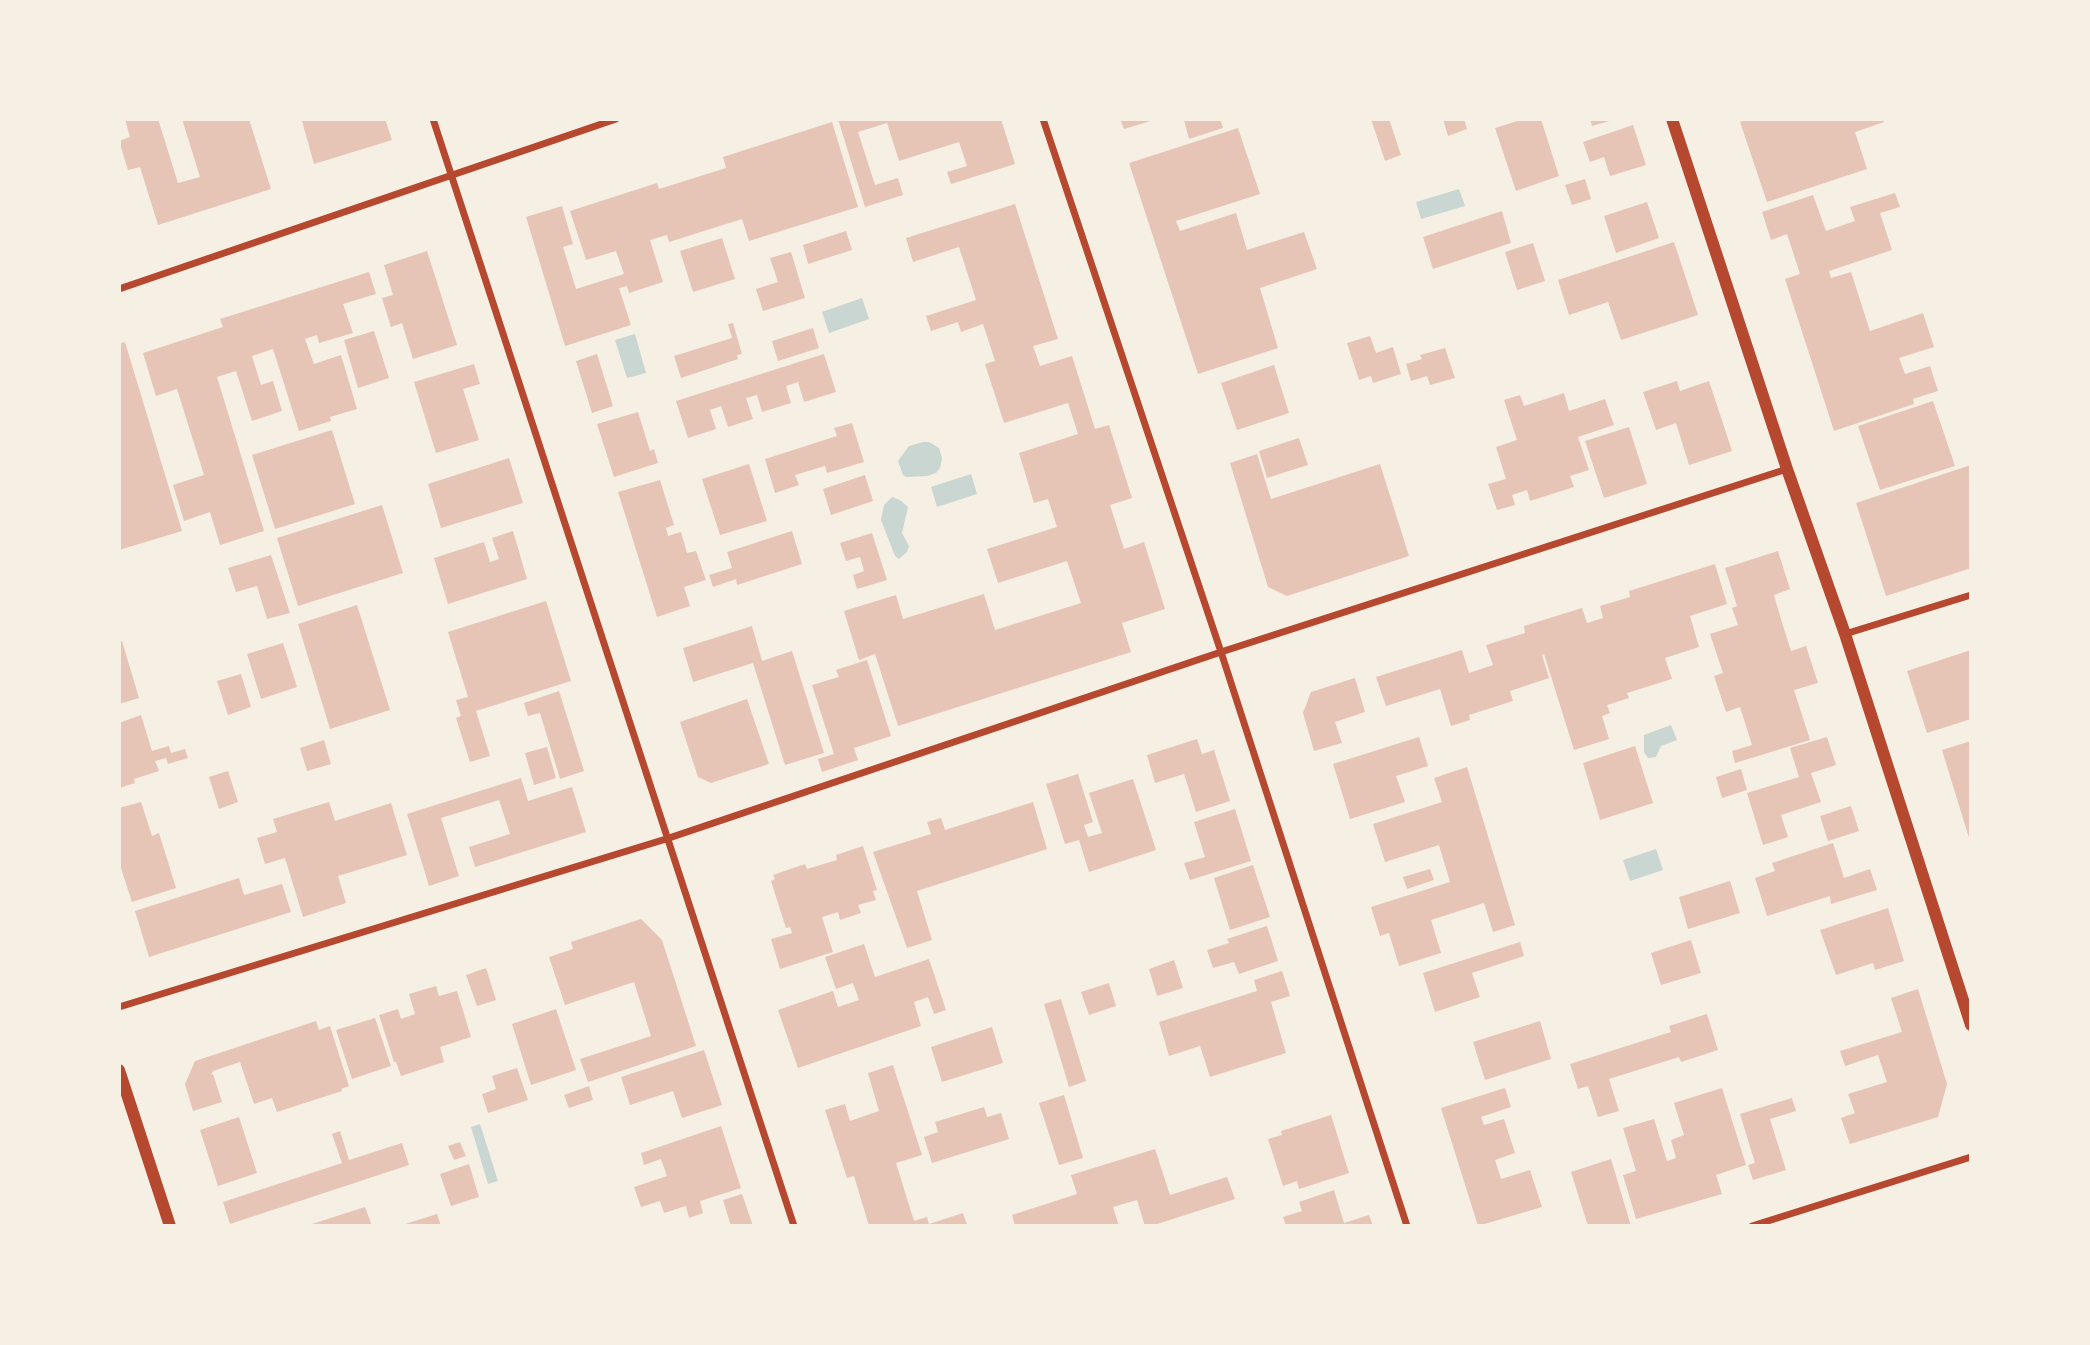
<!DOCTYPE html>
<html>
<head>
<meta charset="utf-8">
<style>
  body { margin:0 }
  #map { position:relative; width:2090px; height:1345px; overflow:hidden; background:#f6efe4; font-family:"Varela Round",sans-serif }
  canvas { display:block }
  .frame { position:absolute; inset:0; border:121px solid #f6efe4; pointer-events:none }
</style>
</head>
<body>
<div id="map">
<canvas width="2090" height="1345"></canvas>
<div class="frame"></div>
</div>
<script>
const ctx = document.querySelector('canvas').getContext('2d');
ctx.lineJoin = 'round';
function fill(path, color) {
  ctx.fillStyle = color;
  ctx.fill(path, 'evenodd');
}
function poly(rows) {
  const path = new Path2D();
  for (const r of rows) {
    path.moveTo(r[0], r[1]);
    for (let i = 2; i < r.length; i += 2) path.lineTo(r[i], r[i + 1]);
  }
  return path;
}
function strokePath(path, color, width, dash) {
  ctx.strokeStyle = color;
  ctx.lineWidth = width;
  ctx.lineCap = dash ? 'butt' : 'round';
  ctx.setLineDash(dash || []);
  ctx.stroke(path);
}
fill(poly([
  [1459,189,1465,206,1421,219,1416,202],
  [862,298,869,319,829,333,822,312],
  [635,334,646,373,627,378,615,340],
  [923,442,929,442,939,448,942,458,940,468,936,473,927,476,906,477,903,475,898,461,909,446],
  [971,474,977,494,937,507,931,487],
  [892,497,900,500,908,507,902,533,909,546,907,552,899,559,895,556,881,520,884,505],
  [1671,725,1677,740,1661,746,1656,757,1648,758,1644,752,1644,735],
  [1656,849,1663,870,1630,881,1623,860],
  [480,1124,498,1181,488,1184,471,1127]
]), '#c9d6d2');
fill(poly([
  [125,119,158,119,178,183,200,177,182,119,249,119,271,189,158,225,140,167,128,170,119,141,130,137],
  [309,119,385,119,392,140,314,164,302,121],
  [838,119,1001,119,1015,164,951,184,947,172,967,166,959,142,899,161,887,123,858,132,875,185,898,178,903,195,865,207],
  [1120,119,1153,119,1154,120,1124,129],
  [1187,119,1220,119,1223,128,1189,139,1184,120],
  [1371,119,1389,119,1401,155,1385,161],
  [1443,119,1464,119,1467,129,1448,136],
  [1524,119,1541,119,1559,176,1516,191,1495,128],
  [1590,119,1613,119,1613,120,1592,126],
  [1749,119,1883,119,1884,122,1855,132,1867,169,1767,202,1740,122],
  [832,122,858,207,749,241,742,219,669,242,667,235,650,240,663,282,629,293,627,286,619,288,631,325,565,346,526,217,562,206,573,244,563,247,576,289,624,274,616,251,586,260,570,211,657,183,659,189,726,168,723,157],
  [1633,125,1646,165,1610,176,1604,157,1590,162,1583,142],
  [1238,128,1260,194,1176,221,1180,231,1236,213,1247,250,1304,232,1317,269,1260,288,1278,348,1198,374,1129,163],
  [1585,179,1591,199,1572,205,1565,185],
  [1895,193,1900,207,1880,213,1892,250,1829,271,1831,278,1851,272,1870,331,1923,313,1934,347,1899,358,1905,374,1930,366,1938,391,1913,399,1914,404,1834,431,1785,279,1800,274,1790,243,1787,234,1771,240,1762,212,1813,195,1826,231,1855,221,1850,207],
  [1647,202,1659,238,1616,253,1604,216],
  [1015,204,1058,339,1033,346,1040,366,1072,356,1095,429,1109,425,1132,498,1110,505,1124,549,1144,542,1165,609,1122,623,1131,652,898,726,875,654,859,660,844,611,896,595,903,619,984,594,995,630,1081,603,1067,561,998,583,987,549,1057,527,1048,499,1034,503,1019,453,1078,434,1068,403,1004,423,985,364,995,361,983,324,961,332,958,322,931,331,926,316,976,300,959,247,913,262,906,238],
  [1502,211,1511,243,1433,269,1423,237],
  [846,231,852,250,808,264,803,245],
  [722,238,735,279,693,292,680,251],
  [1674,242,1698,315,1621,340,1608,302,1569,315,1558,280],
  [1533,243,1545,281,1517,290,1505,252],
  [427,251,457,345,413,359,402,323,391,327,382,298,393,295,384,265],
  [791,252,805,298,763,311,756,289,778,282,770,258],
  [369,272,376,294,343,304,353,333,319,343,317,335,305,339,314,364,341,355,357,409,330,417,331,421,299,431,273,349,252,356,261,385,273,381,282,411,252,421,236,371,217,377,264,531,220,545,210,512,184,521,173,485,204,475,177,389,156,396,143,353,223,327,220,319],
  [733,323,742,354,737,355,738,359,681,378,674,356,732,338,728,324],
  [813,328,819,348,778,361,772,341],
  [374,331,389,378,358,388,344,340],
  [1370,336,1376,353,1393,347,1401,374,1373,383,1371,376,1359,380,1347,343],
  [125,342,182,531,119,550,119,344],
  [1445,348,1455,378,1430,385,1427,376,1411,381,1406,364,1422,359,1420,355],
  [597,354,613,406,592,413,576,361],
  [824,354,836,392,804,402,798,382,786,386,791,403,762,412,757,395,746,398,753,419,728,427,721,406,710,410,716,429,688,438,676,401],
  [474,364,480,384,463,389,479,440,436,453,414,382],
  [1274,365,1289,413,1237,430,1221,383],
  [1677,381,1680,391,1709,381,1732,451,1689,465,1676,423,1656,430,1643,392],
  [1564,393,1569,411,1605,399,1614,425,1578,437,1589,470,1570,476,1574,487,1530,501,1527,490,1512,495,1515,505,1497,510,1488,484,1506,479,1496,447,1517,440,1504,400,1520,395,1524,406],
  [1933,401,1955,466,1880,490,1858,426],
  [638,412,650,451,654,449,658,463,614,477,597,424],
  [852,423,864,462,827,473,825,466,795,475,799,485,775,493,765,459,837,436,834,428],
  [1629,427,1647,484,1604,498,1585,441],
  [332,430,355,504,275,529,252,455],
  [1299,438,1308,465,1267,478,1259,451],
  [1257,454,1271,499,1380,464,1409,556,1287,596,1268,587,1230,463],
  [509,458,523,503,441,528,428,484],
  [749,464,767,521,720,535,702,479],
  [1971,465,1971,568,1886,596,1856,503],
  [865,475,873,501,831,515,823,489],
  [660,480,674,525,666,528,668,536,681,532,687,553,696,551,706,580,684,587,690,606,657,617,618,492],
  [382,505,403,573,298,606,277,538],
  [513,531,527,579,448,604,434,558,484,542,490,562,499,559,492,538],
  [792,531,802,564,737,585,736,579,713,587,709,575,732,568,727,552],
  [872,533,887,580,857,589,853,575,864,571,860,557,846,561,840,543],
  [1778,551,1790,589,1774,595,1780,616,1791,651,1806,646,1818,683,1794,690,1810,740,1735,763,1732,751,1752,745,1740,707,1726,712,1714,676,1723,673,1710,634,1738,625,1732,608,1737,606,1725,568],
  [271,555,290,613,267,619,257,586,236,592,228,568],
  [1715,564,1727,604,1690,616,1699,647,1665,658,1672,679,1627,693,1629,698,1607,705,1610,713,1602,716,1609,739,1574,750,1544,654,1542,655,1549,678,1510,691,1513,701,1469,715,1470,720,1451,726,1440,689,1386,706,1376,677,1462,650,1469,673,1493,665,1486,645,1525,633,1524,626,1582,608,1587,623,1603,618,1600,606,1630,597,1629,591],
  [546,601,571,681,476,711,490,756,470,762,456,718,461,716,456,700,468,697,448,632],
  [357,605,390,710,330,729,298,624],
  [752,626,762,661,792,651,824,753,785,765,753,663,693,682,683,648],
  [119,641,122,641,139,698,119,704],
  [283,643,297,687,261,699,247,654],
  [1971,650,1971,719,1927,733,1907,671],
  [867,660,891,736,854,748,858,760,822,772,818,759,834,754,812,685,839,677,836,670],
  [241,674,251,707,228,715,217,681],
  [1355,678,1365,712,1335,722,1342,743,1314,751,1303,713,1311,692],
  [559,691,584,771,560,779,540,713,528,716,524,703],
  [747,699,769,764,711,783,698,777,680,722],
  [141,715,152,751,169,746,171,753,185,749,188,758,168,764,166,758,155,761,159,771,134,779,135,783,119,788,119,723],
  [1419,737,1428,766,1396,776,1405,802,1350,819,1333,764],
  [1827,737,1836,765,1811,773,1821,802,1781,815,1788,837,1763,845,1747,793,1799,777,1790,748],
  [1197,739,1202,754,1214,750,1230,801,1196,812,1184,774,1155,783,1147,755],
  [324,740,331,764,307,771,300,748],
  [1971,741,1971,841,1970,841,1942,750],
  [1635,746,1653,803,1600,820,1583,763],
  [547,747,556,778,534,785,525,753],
  [1467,767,1515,925,1493,932,1484,903,1431,920,1441,953,1399,966,1389,933,1380,936,1371,907,1450,882,1439,845,1385,862,1373,824,1442,802,1434,778],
  [1741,769,1747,790,1722,798,1716,777],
  [228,771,238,802,219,809,209,777],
  [1078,774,1093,822,1084,825,1088,837,1102,833,1089,793,1133,779,1156,850,1089,872,1079,840,1065,844,1046,784],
  [521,778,528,801,572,787,586,832,475,867,469,847,510,834,499,800,441,818,459,876,429,886,407,814],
  [141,802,152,836,159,833,176,888,132,902,119,862,119,808],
  [329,802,335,821,391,803,407,855,338,876,346,903,303,917,285,858,265,864,257,838,277,832,273,819],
  [1033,802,1047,849,917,891,932,940,907,948,873,852,931,834,927,822,941,818,945,830],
  [1851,806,1859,831,1828,841,1820,816],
  [1235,809,1251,861,1190,880,1184,863,1205,857,1194,822],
  [1833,843,1844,878,1870,869,1877,890,1831,904,1830,896,1767,916,1755,878,1775,871,1772,863],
  [863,846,877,890,873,891,876,900,858,905,861,913,840,920,838,912,822,917,833,952,780,969,771,939,792,933,790,927,786,928,771,881,775,879,773,875,805,864,807,869,837,860,836,855],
  [1253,865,1270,917,1230,930,1214,878],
  [1430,869,1434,880,1407,889,1403,877],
  [239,878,244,895,282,884,291,912,149,957,135,911],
  [1730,881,1740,913,1688,929,1679,897],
  [1888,908,1904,961,1875,970,1873,963,1836,975,1820,930],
  [641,919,662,940,696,1046,588,1082,580,1059,651,1036,634,982,565,1005,549,957,573,949,571,942],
  [1267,926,1278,961,1239,974,1234,962,1213,968,1207,950,1229,943,1227,939],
  [1691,940,1701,973,1661,985,1651,953],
  [1520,942,1524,956,1472,973,1480,997,1435,1012,1423,973],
  [864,944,875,977,929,959,946,1010,934,1014,928,997,914,1002,921,1026,798,1068,778,1010,833,991,838,1007,859,1000,853,983,836,989,825,957],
  [1174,960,1183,988,1157,996,1149,969],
  [486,968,496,1000,477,1006,466,975],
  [1282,971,1290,996,1271,1002,1286,1053,1210,1077,1200,1046,1169,1056,1159,1022,1257,991,1254,980],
  [1109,983,1116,1006,1089,1015,1081,992],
  [436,986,439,996,457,991,471,1037,440,1047,444,1062,401,1076,396,1062,394,1062,379,1015,398,1009,401,1019,415,1014,409,994],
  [1918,989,1947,1084,1938,1117,1850,1144,1841,1118,1855,1113,1848,1094,1887,1082,1878,1055,1845,1066,1840,1051,1902,1032,1891,998],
  [1061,999,1086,1081,1069,1087,1044,1004],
  [556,1009,576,1070,531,1085,512,1024],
  [1707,1014,1718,1050,1681,1062,1679,1057,1609,1079,1619,1111,1598,1117,1588,1086,1578,1089,1570,1064,1671,1032,1669,1026],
  [375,1018,391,1066,352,1079,336,1030],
  [316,1021,319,1030,330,1026,349,1086,341,1089,342,1091,277,1112,272,1098,254,1104,240,1062,213,1071,211,1075,213,1074,222,1102,193,1111,185,1084,195,1061],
  [1540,1021,1551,1059,1485,1080,1473,1042],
  [992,1027,1003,1063,942,1082,931,1047],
  [704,1050,722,1105,682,1118,673,1091,630,1105,621,1077],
  [893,1065,922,1155,896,1163,914,1221,927,1217,929,1224,963,1213,967,1225,869,1226,854,1176,847,1178,825,1110,845,1104,850,1121,879,1111,868,1073],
  [517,1068,528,1100,488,1113,482,1094,496,1089,492,1076],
  [589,1086,593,1100,569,1108,564,1095],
  [1505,1088,1511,1107,1481,1117,1484,1125,1504,1119,1515,1153,1495,1160,1501,1179,1530,1170,1542,1207,1478,1226,1441,1108],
  [1722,1088,1746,1165,1716,1175,1722,1194,1636,1219,1623,1175,1636,1171,1623,1128,1654,1119,1667,1161,1676,1158,1671,1140,1684,1135,1674,1103],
  [1064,1095,1083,1158,1059,1165,1039,1103],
  [1792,1098,1796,1111,1770,1119,1786,1170,1753,1180,1748,1165,1755,1163,1740,1114],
  [984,1107,987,1117,1001,1113,1009,1139,932,1163,924,1137,938,1132,935,1122],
  [1331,1115,1349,1173,1299,1189,1297,1181,1283,1186,1268,1139,1282,1135,1281,1131],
  [239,1117,257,1173,218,1186,200,1130],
  [721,1126,741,1188,700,1201,703,1213,689,1218,686,1206,664,1213,660,1201,641,1207,634,1187,667,1176,661,1159,644,1165,641,1153],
  [340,1131,349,1160,402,1143,409,1165,230,1224,223,1202,342,1163,332,1134],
  [460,1142,466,1156,454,1160,448,1146],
  [1155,1149,1170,1195,1227,1177,1235,1199,1151,1226,1145,1226,1137,1200,1113,1207,1119,1226,1015,1226,1012,1215,1077,1194,1071,1175],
  [1611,1159,1631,1226,1588,1226,1571,1172],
  [469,1164,479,1197,451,1206,440,1174],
  [1334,1190,1344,1223,1369,1215,1373,1226,1286,1226,1283,1217,1302,1211,1299,1202],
  [742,1194,753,1226,731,1226,723,1200],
  [365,1207,372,1226,309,1226,309,1225],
  [437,1214,441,1226,402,1226,402,1225]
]), '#e6c5b7');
strokePath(poly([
  [433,119,794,1226],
  [1043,119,1221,652,1407,1226],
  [119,289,616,119],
  [1845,634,1971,595],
  [119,1007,666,839,1221,652,1787,469],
  [1752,1226,1971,1157]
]), '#b5482f', 7);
strokePath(poly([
  [1672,119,1787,469,1845,634,1971,1025],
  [119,1070,170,1226]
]), '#b5482f', 12);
</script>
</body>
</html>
